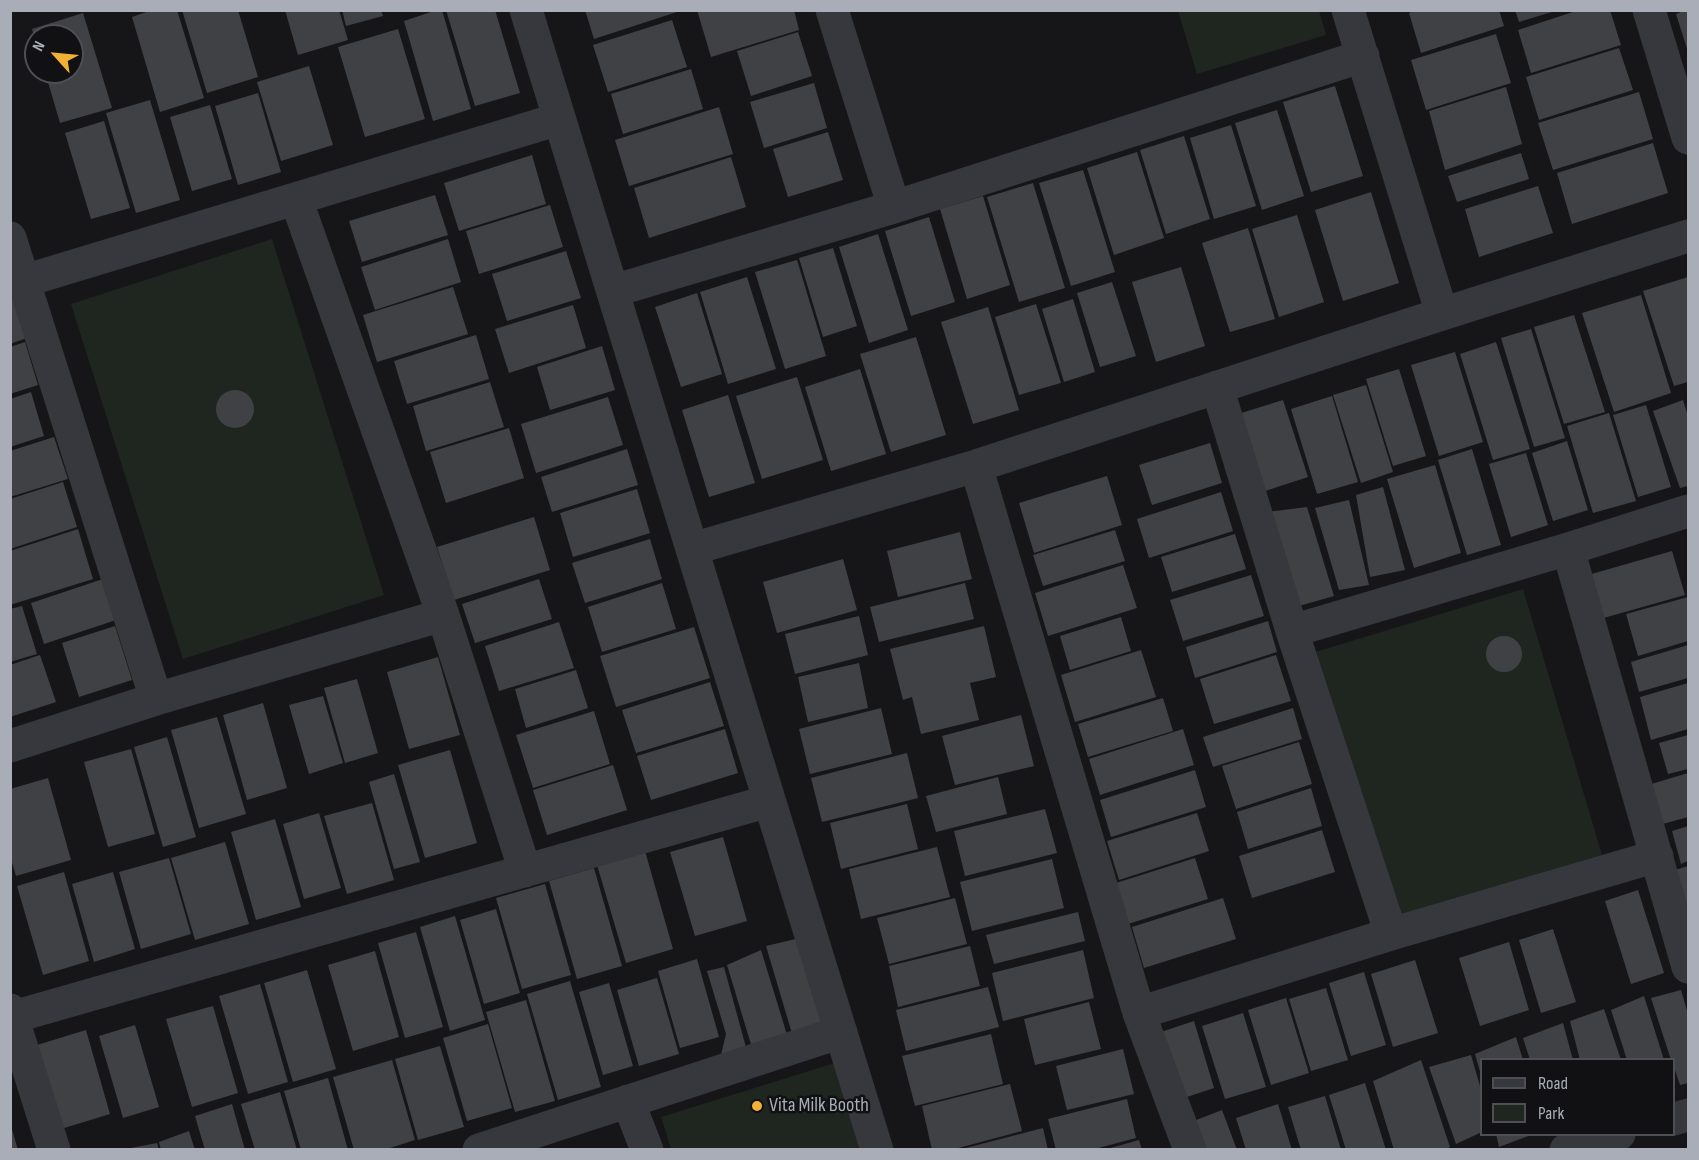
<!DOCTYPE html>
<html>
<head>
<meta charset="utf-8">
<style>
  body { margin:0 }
  #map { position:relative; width:1699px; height:1160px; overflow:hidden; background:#161618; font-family:"Sofia Sans Condensed",sans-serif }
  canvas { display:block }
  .frame { position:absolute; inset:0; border:12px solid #a8adb8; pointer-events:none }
  .legend { position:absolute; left:1480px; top:1058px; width:195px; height:78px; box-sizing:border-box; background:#111113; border:2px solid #4d4f55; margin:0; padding:8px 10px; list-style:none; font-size:18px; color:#a8adb8 }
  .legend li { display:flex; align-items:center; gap:12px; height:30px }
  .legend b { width:30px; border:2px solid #4d4f55 }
  .north { position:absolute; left:24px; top:24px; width:60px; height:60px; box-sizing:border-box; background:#111113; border:2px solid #4d4f55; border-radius:50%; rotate:297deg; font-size:16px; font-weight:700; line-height:24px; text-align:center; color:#a8adb8 }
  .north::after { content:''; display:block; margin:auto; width:21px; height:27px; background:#f2b134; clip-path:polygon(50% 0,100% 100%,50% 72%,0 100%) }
</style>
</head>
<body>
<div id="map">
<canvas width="1699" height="1160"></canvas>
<div class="frame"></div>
<ul class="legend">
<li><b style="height:8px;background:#37383d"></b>Road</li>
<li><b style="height:16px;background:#1e261f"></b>Park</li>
</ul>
<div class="north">N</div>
</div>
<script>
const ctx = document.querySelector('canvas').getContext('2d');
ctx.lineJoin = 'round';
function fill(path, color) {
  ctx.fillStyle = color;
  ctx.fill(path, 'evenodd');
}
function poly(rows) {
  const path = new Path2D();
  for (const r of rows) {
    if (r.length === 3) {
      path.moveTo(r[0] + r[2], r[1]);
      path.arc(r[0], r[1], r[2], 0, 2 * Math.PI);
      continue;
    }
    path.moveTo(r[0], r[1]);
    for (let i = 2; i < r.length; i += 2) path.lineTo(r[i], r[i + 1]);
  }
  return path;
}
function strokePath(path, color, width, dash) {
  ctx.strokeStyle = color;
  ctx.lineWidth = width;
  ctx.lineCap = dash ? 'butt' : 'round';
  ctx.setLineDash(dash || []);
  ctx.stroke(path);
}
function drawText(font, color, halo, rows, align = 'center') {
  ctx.font = font + ' "Sofia Sans Condensed",sans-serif';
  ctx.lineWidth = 5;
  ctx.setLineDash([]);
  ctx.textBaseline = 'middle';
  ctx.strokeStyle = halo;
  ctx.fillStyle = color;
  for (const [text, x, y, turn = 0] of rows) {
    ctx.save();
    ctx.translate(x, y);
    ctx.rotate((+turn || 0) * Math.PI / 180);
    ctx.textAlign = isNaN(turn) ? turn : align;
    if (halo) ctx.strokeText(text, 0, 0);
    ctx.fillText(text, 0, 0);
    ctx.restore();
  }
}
fill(poly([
  [1178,11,1319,11,1326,35,1197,74],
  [272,239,384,595,183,659,71,304],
  [1523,589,1602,855,1392,920,1312,653],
  [835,1063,861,1149,671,1149,661,1117]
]), '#1e261f');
fill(poly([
  [152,10,177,10,204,98,160,112,132,17],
  [182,10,238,10,258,77,207,93],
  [285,10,339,10,348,40,298,55],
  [342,10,381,10,383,16,346,26],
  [437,10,442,10,471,109,433,121,404,21],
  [446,10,495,10,520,93,475,106],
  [585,10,679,10,680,11,594,39],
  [697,10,794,10,799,30,711,57],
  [1416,10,1499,10,1504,26,1421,53,1409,13],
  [1515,10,1555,10,1555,11,1519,22],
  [1579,10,1610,10,1621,45,1531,73,1518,30],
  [1686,10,1688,10,1688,52,1676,14],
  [83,13,112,108,60,123,45,72,72,72,72,36,36,36,35,41,32,29],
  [672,20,687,67,608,92,593,45],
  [398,29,425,119,365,137,338,47],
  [798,32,812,76,751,96,737,51],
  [1496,34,1511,83,1426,110,1411,60],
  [1619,48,1633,90,1539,120,1526,77],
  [309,66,333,145,281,161,257,82],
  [691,69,703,109,623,134,611,94],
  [814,83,827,128,764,148,750,102],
  [1335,86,1363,176,1311,192,1283,102],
  [1506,87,1522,144,1445,170,1429,111],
  [1639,92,1653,139,1553,170,1538,123],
  [258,93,281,172,238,185,215,106],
  [150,100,180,200,136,213,106,113],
  [210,105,232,179,192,191,170,117],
  [719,107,733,154,629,186,615,140],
  [1277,110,1304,196,1262,210,1235,123],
  [104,121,130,208,91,219,65,133],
  [1231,125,1256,206,1214,219,1190,138],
  [828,132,843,180,788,197,773,149],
  [1184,136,1210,219,1166,234,1140,150],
  [1653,143,1668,193,1572,224,1557,173],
  [1137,152,1164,238,1114,255,1087,168],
  [1521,153,1529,179,1457,202,1448,176],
  [532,155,546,204,459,231,444,183],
  [731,157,746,207,649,238,634,188],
  [1083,170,1115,272,1071,286,1039,183],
  [1033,183,1065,288,1019,302,987,197],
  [1538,186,1553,233,1479,257,1465,209],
  [1371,192,1399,283,1343,301,1315,210],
  [435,195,448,235,362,262,349,221],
  [983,196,1010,285,967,299,940,209],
  [550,205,563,247,479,274,466,231],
  [1297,215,1324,302,1279,317,1252,229],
  [929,217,955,302,911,316,885,231],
  [1248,228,1275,319,1230,332,1202,243],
  [878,234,908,330,869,343,839,247],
  [448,239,461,282,375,310,361,267],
  [833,248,857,326,823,337,799,258],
  [566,251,581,298,507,321,492,274],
  [797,260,826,356,785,369,755,272],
  [1181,267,1205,346,1156,362,1132,282],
  [747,277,776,369,728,384,700,292],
  [1688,277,1688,382,1674,386,1643,291],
  [1112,282,1136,356,1100,367,1077,293],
  [453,287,468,334,377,362,363,315],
  [697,293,722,374,681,387,655,307],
  [13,295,27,338,10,344,10,296],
  [1641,295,1671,393,1614,412,1582,313],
  [1073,299,1095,372,1064,382,1042,309],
  [1036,304,1061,383,1019,395,995,317],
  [573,305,586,348,509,373,495,329],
  [988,307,1019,410,973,424,941,322],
  [1574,315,1605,412,1564,424,1534,327],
  [1531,329,1565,438,1534,447,1501,338],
  [476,335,489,379,407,404,394,361],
  [916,337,946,435,891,452,860,354],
  [25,342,38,385,10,394,10,347],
  [1496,342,1530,449,1493,460,1460,354],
  [602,346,615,390,550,410,537,367],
  [1455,352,1483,442,1439,456,1411,365],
  [860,369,886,454,831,471,805,387],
  [1399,369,1426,456,1393,466,1366,379],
  [797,377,823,460,762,479,736,396],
  [490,382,504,427,426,451,413,406],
  [1366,385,1393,472,1361,483,1333,395],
  [235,409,19],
  [31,392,44,436,10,447,10,399],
  [728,395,755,483,709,497,682,410],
  [1332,396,1358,482,1317,494,1291,409],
  [608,397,623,445,536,473,521,424],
  [1283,400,1308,477,1259,493,1235,415],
  [1683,400,1688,416,1688,486,1680,488,1653,411],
  [1646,405,1671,487,1638,497,1613,415],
  [1609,413,1636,501,1593,513,1567,426],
  [509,428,524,478,446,503,430,452],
  [54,437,68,479,10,497,10,451],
  [1567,441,1588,510,1553,521,1532,453],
  [1210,443,1222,483,1152,505,1139,465],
  [627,449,638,485,552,512,541,477],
  [1472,449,1501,545,1467,555,1438,460],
  [1526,453,1548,525,1511,537,1489,464],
  [1435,465,1461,553,1414,568,1387,479],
  [1107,476,1122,525,1034,553,1019,503],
  [63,482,77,527,10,549,10,499],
  [1383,487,1405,570,1370,577,1356,495],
  [637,489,650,533,573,557,560,513],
  [1221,492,1233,531,1149,558,1137,519],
  [1349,500,1369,585,1339,590,1315,508],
  [1307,507,1334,596,1299,606,1267,512],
  [534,517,550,570,454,600,437,547],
  [78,529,93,579,10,605,10,551],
  [1115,530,1125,561,1043,586,1033,555],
  [960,532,972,579,898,597,887,551],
  [1235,534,1246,569,1172,592,1161,557],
  [650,539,662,579,585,603,572,563],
  [1672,551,1685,595,1600,619,1588,575],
  [843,559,857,610,777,633,763,582],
  [1123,565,1137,608,1048,636,1035,593],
  [1251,575,1264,616,1183,641,1170,600],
  [106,578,119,619,44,644,31,603],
  [539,579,552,619,475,643,462,604],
  [662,583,676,629,602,652,588,607],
  [965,583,974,619,879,642,870,607],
  [1688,597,1688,641,1638,656,1626,614],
  [22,606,37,654,10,662,10,609],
  [859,616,868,655,795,674,785,634],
  [1121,617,1131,651,1070,670,1060,636],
  [1268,621,1277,652,1195,678,1186,647],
  [559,622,574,668,499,691,485,646],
  [115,626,132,680,79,697,62,643],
  [984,626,996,677,970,683,979,720,921,734,912,697,903,700,890,649],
  [694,627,710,678,616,707,600,656],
  [1504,654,18],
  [1688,645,1688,678,1639,692,1631,662],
  [1141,650,1156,697,1075,722,1061,675],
  [40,655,56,702,10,717,10,665],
  [1276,655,1291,701,1214,724,1200,679],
  [438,657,460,735,409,749,387,672],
  [859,663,868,708,808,722,798,677],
  [576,670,588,708,526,728,515,689],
  [357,679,378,753,345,763,324,688],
  [710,682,724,726,636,753,622,710],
  [1688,683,1688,729,1651,740,1640,697],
  [323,696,343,763,309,774,289,705],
  [1163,698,1173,731,1088,757,1078,724],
  [263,703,287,788,247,800,223,715],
  [881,708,892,754,810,774,799,729],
  [1293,708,1302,739,1213,767,1203,737],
  [594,711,610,764,533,788,516,735],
  [1021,715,1034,766,955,785,942,736],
  [217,717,246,814,199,828,171,730],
  [725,729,738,773,651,800,637,756],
  [1183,729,1194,765,1100,795,1089,759],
  [1688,735,1688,769,1668,774,1659,743],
  [167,737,196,837,163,847,134,747],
  [1299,742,1312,784,1236,809,1222,766],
  [131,749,155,834,108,847,84,762],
  [450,750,477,843,425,858,398,765],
  [907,753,918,798,822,822,811,778],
  [613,765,627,810,547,835,533,790],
  [1195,770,1206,807,1111,837,1100,800],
  [1688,773,1688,817,1659,825,1648,785],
  [394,774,420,862,394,869,369,782],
  [998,777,1007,814,936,832,926,796],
  [48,778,71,860,16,876,10,856,10,789],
  [1311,788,1322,826,1248,849,1237,812],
  [372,803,394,880,347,894,324,816],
  [907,804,918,849,841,869,830,823],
  [1045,809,1057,853,965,876,954,831],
  [319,813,341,888,304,899,283,824],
  [1197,813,1209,851,1119,880,1107,841],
  [275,819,301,907,256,920,231,832],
  [1688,826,1688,861,1681,864,1672,831],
  [1322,830,1335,872,1252,898,1239,856],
  [723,837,747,921,695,936,670,852],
  [225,842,249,924,195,940,171,858],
  [937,847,950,897,861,919,849,869],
  [645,851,673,949,626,963,597,865],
  [169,858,191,934,141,949,119,872],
  [1195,858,1208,899,1128,924,1116,883],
  [1052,859,1064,908,972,931,960,882],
  [1688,866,1688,905,1686,906,1675,870],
  [594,868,622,966,577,979,549,881],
  [64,872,89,961,43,975,17,886],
  [113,872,135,949,94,962,72,884],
  [545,884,571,975,522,989,496,898],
  [1638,890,1664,973,1631,984,1605,901],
  [955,898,967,944,889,964,877,918],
  [1223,898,1236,939,1144,968,1132,927],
  [496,909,520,993,484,1004,460,920],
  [1078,912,1085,941,994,964,986,935],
  [455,916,485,1020,450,1031,420,927],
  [1553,929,1576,1002,1541,1013,1519,940],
  [416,932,443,1027,405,1038,378,943],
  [804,937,828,1025,793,1037,766,946],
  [1509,942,1529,1010,1480,1026,1459,958],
  [970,946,980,986,898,1007,889,966],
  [761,950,788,1038,753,1051,727,965],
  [1083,950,1094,998,1003,1021,992,973],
  [375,951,399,1037,353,1051,328,965],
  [697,959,719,1037,680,1048,658,971],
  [1415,960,1438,1033,1393,1047,1371,974],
  [724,967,747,1051,720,1059,726,1034,707,971],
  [307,970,336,1069,293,1082,264,983],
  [1364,972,1386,1045,1351,1056,1329,983],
  [657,978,679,1054,639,1066,617,990],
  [570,981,601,1087,558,1100,527,994],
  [609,983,633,1066,603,1075,579,992],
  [260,984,288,1082,248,1094,219,996],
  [988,987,999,1027,906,1051,896,1010],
  [1326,988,1348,1060,1311,1071,1289,999],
  [1681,990,1688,1014,1688,1083,1680,1085,1674,1067,1674,1060,1671,1060,1651,998],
  [1644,996,1664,1060,1627,1060,1611,1010],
  [1286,998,1309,1073,1271,1085,1248,1010],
  [526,1000,555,1101,515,1112,486,1012],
  [1089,1002,1101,1049,1035,1065,1024,1019],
  [213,1006,238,1093,192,1107,166,1019],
  [1604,1009,1621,1060,1580,1060,1570,1021],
  [1243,1013,1266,1087,1225,1099,1202,1026],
  [1194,1021,1214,1088,1175,1101,1155,1034],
  [1563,1023,1573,1060,1530,1060,1523,1038],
  [488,1024,512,1108,467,1121,443,1038],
  [135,1025,159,1107,123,1118,99,1036],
  [86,1030,110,1114,61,1129,37,1045],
  [991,1034,1003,1084,915,1106,902,1056],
  [1516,1037,1523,1060,1482,1060,1481,1075,1475,1054],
  [440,1046,464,1127,418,1140,395,1059],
  [1123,1049,1134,1094,1067,1110,1056,1066],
  [1471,1055,1482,1093,1482,1132,1456,1144,1429,1067],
  [392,1060,415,1140,384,1150,354,1150,333,1077],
  [1421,1060,1450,1147,1445,1150,1394,1150,1373,1081],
  [328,1078,348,1150,301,1150,284,1091],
  [1365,1083,1386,1150,1346,1150,1329,1095],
  [1010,1084,1022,1131,951,1150,932,1150,922,1106],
  [280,1092,297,1150,255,1150,241,1104],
  [1325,1096,1341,1150,1301,1150,1288,1107],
  [1127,1099,1136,1138,1091,1150,1056,1150,1048,1119],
  [232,1104,245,1150,205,1150,195,1116],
  [1278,1104,1292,1150,1246,1150,1236,1118],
  [1222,1110,1237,1150,1200,1150,1191,1122],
  [11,1126,18,1150,10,1150],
  [1043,1128,1048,1150,962,1150,962,1149],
  [189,1131,195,1150,161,1150,159,1142],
  [1496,1134,1531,1134,1531,1135,1499,1147],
  [1139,1140,1142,1150,1107,1150,1107,1149],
  [157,1143,159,1150,131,1150,131,1148]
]), '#404145');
strokePath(poly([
  [526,10,877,1150],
  [832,10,894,207],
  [1348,10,1442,314],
  [1649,10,1688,138],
  [296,199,443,615,525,871],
  [10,238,156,699],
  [24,281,559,119],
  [613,291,894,207,1363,56],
  [1217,387,1292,631,1391,934],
  [976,466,1139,1013,1190,1150],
  [692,549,976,466,1442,314,1688,236],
  [1568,549,1688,967],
  [1292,631,1568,549,1688,511],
  [10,746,156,699,443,615],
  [10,1010,54,1150],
  [1139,1013,1391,934,1657,856],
  [13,1017,769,801],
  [628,1101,647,1150],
  [1674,1119,1688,1115],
  [479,1150,841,1032],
  [1566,1150,1619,1134]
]), '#37383d', 33);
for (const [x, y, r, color] of [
  [757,1106,6,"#f2b134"]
]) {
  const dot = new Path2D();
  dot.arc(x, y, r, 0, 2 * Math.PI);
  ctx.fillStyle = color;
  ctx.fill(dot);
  strokePath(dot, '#111113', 2);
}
drawText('20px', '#a8adb8', '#111113', [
  ["Vita Milk Booth",769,1106]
], 'left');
</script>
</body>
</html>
